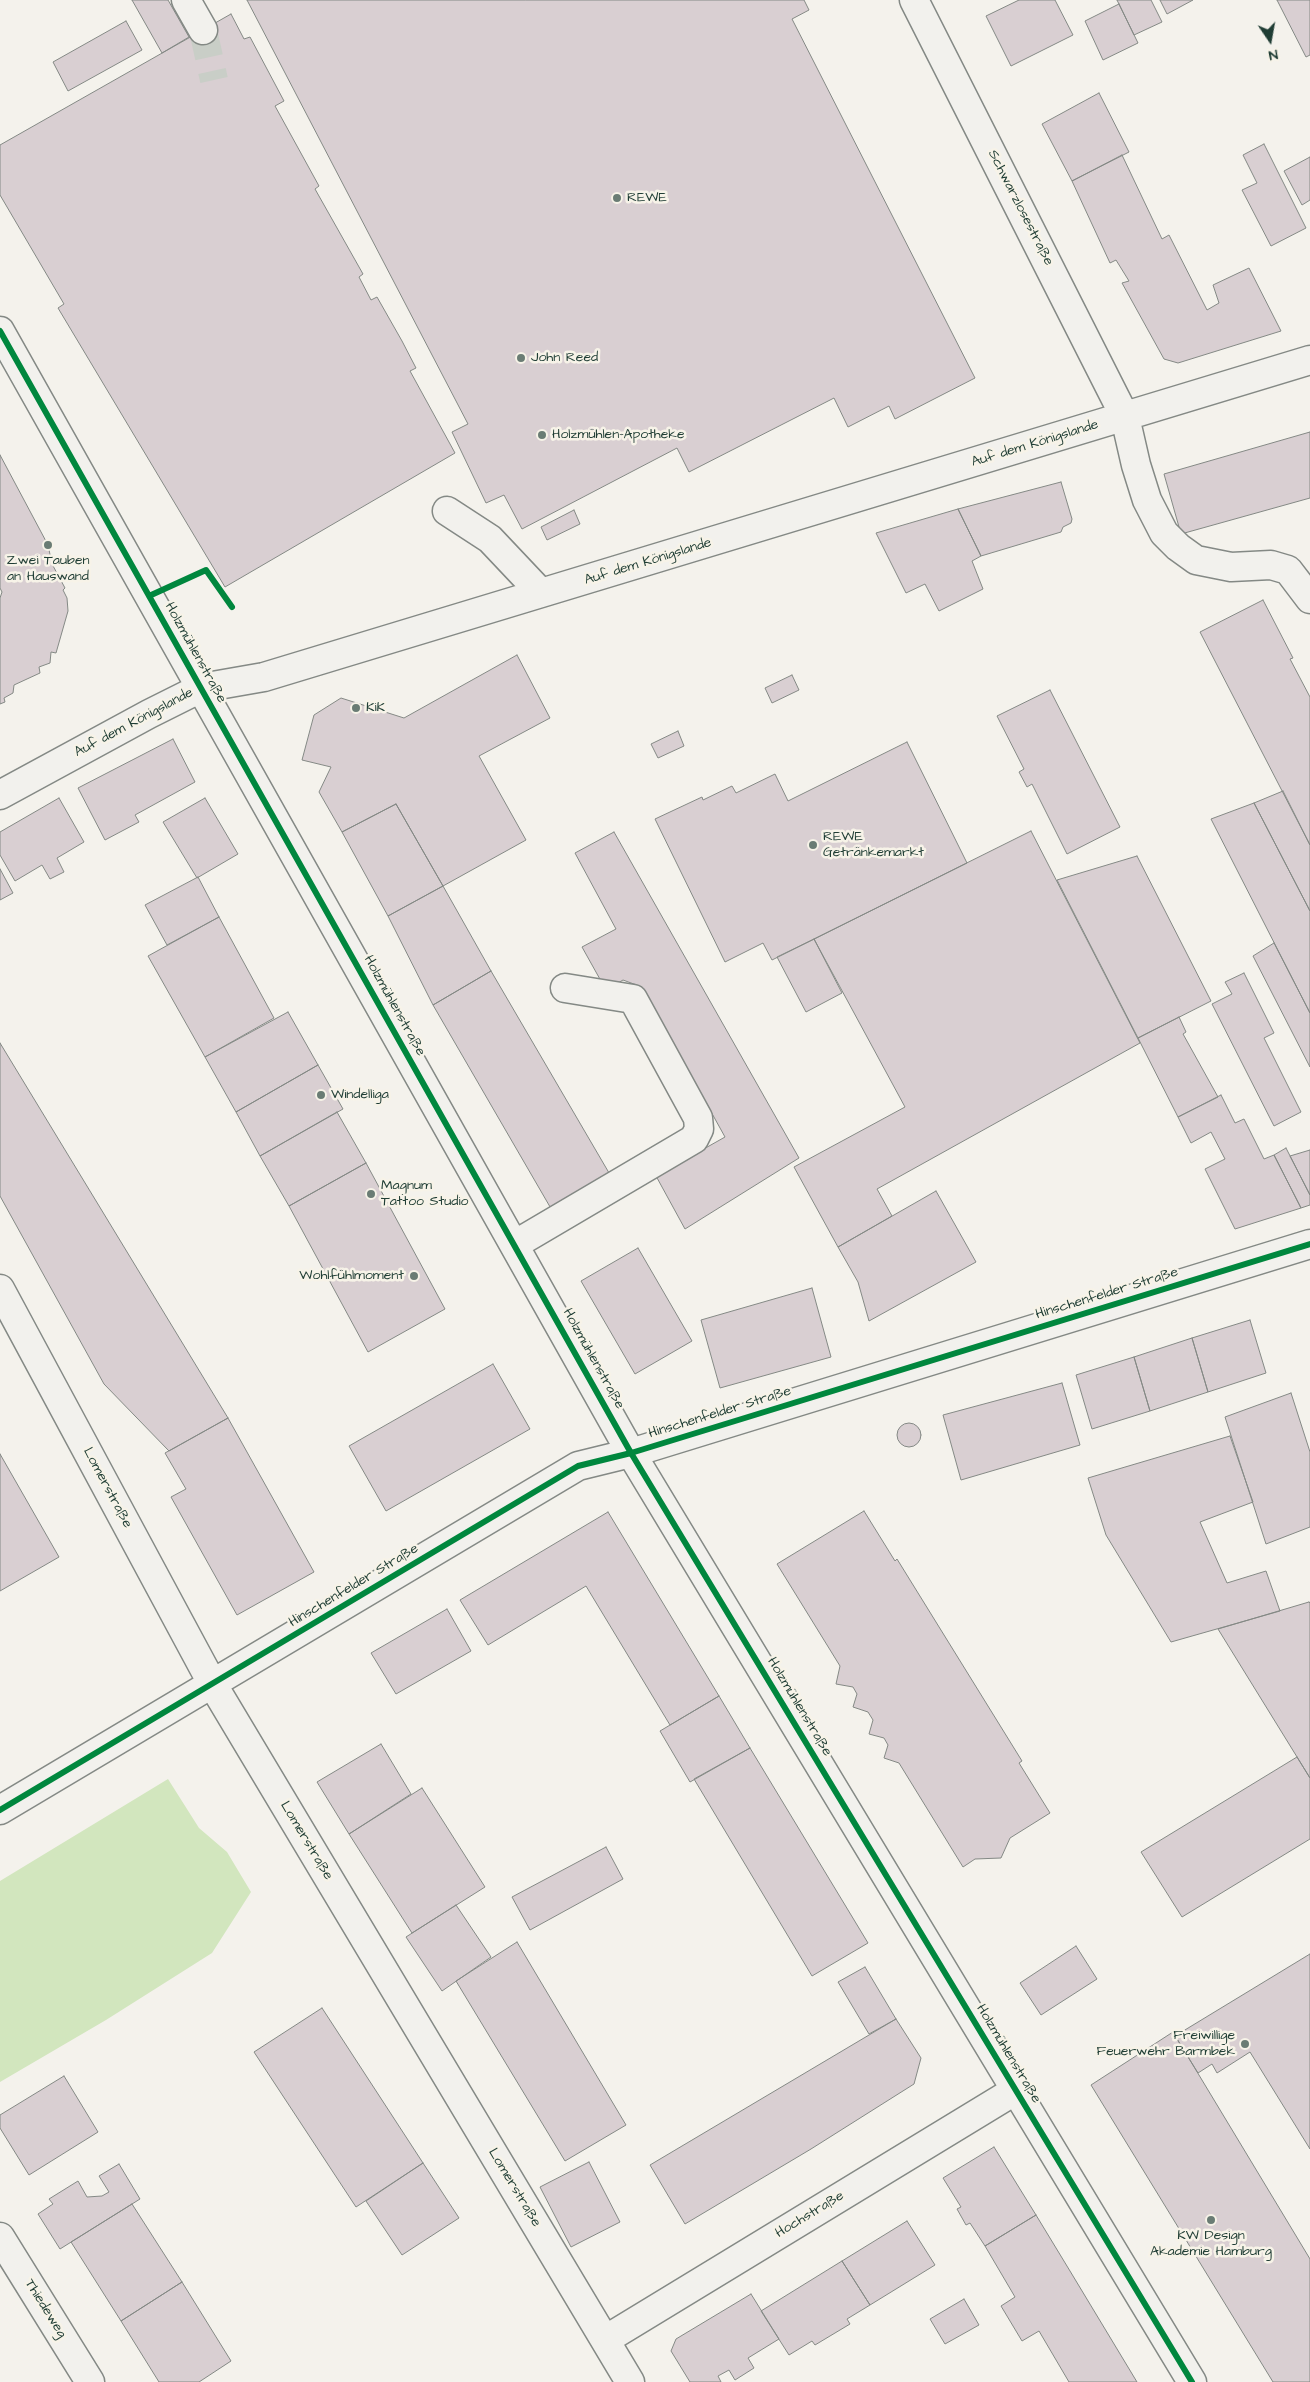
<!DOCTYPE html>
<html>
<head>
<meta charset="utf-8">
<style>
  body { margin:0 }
  #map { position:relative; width:1310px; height:2382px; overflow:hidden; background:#f4f2ec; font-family:"Architects Daughter",sans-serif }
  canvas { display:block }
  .north { position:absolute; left:1245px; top:15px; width:50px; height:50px; -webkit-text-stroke:4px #f7f3e8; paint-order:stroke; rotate:168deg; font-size:14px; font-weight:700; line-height:20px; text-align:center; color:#1f3d34 }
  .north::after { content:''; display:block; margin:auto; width:18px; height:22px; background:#1f3d34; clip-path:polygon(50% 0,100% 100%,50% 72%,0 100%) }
</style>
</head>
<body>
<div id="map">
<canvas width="1310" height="2382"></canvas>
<div class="north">N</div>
</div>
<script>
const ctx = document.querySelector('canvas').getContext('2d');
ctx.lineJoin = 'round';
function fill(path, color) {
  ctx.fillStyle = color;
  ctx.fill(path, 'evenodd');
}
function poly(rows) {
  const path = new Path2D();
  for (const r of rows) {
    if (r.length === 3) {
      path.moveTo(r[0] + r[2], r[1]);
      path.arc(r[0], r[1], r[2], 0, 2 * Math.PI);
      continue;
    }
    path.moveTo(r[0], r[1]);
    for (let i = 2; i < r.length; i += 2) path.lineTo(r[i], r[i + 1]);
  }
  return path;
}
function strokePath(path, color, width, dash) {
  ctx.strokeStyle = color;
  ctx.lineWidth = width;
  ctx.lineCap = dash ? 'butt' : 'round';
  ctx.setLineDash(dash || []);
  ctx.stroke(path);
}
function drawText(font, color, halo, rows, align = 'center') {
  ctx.font = font + ' "Architects Daughter",sans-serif';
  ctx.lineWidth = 5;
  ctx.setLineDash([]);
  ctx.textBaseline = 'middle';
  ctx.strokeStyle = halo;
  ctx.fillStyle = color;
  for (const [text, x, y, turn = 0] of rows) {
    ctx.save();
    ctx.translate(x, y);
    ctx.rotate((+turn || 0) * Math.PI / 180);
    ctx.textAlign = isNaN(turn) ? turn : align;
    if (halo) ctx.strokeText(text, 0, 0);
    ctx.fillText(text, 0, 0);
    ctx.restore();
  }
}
fill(poly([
  [168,1779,199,1828,227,1852,251,1892,212,1953,106,2020,0,2082,0,1881]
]), '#d2e6be');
const building = poly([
  [132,0,168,0,189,37,162,53,132,0],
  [247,0,804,0,809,10,792,19,975,378,895,419,889,406,848,427,834,398,689,472,677,448,522,529,504,495,486,503,452,432,468,424,247,0],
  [1019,0,1055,0,1073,35,1011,66,986,16,1019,0],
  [1117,0,1151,0,1162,22,1134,35,1117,0],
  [1160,0,1193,0,1167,14,1160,0],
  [1277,0,1310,0,1310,55,1306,57,1277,0],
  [1119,4,1138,43,1103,60,1085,21,1119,4],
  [231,14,244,39,250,37,284,101,275,106,319,186,315,189,363,274,359,277,371,300,377,297,402,341,416,368,410,371,455,453,225,587,58,308,64,304,0,195,0,145,231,14],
  [126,21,142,50,68,91,53,62,126,21],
  [1099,93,1129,152,1072,181,1042,124,1099,93],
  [1264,144,1306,228,1271,246,1242,190,1257,183,1243,155,1264,144],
  [1122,155,1162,239,1169,235,1207,310,1219,303,1213,285,1249,268,1281,331,1178,363,1164,359,1122,283,1129,281,1116,260,1110,263,1072,181,1122,155],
  [1310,157,1310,200,1302,205,1284,171,1310,157],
  [1310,432,1310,498,1181,534,1164,474,1310,432],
  [0,455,48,545,52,564,65,588,63,590,67,598,68,611,56,653,51,652,50,663,39,667,40,673,14,685,13,693,4,698,5,702,0,704,0,598,2,592,0,588,0,455],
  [1061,482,1072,519,1071,523,1063,527,1061,532,981,556,958,509,1061,482],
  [958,509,981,556,972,561,983,589,939,611,925,584,906,593,876,533,958,509],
  [574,510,580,524,547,540,541,527,574,510],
  [1263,600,1293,658,1290,659,1310,697,1310,845,1200,632,1263,600],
  [517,655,550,718,479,756,526,840,443,886,396,804,342,832,319,792,331,767,302,760,314,715,341,698,404,718,517,655],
  [792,675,799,690,772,703,765,688,792,675],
  [1050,690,1120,827,1067,854,1032,784,1027,787,1019,772,1024,769,997,716,1050,690],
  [678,731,684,746,658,758,651,744,678,731],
  [173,739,195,782,135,815,139,822,105,840,78,788,173,739],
  [907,742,967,863,772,960,763,943,725,962,655,819,702,797,703,800,732,786,736,793,775,774,788,801,907,742],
  [1283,791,1310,845,1310,911,1254,803,1283,791],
  [59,798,84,842,57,858,64,872,50,879,42,865,15,881,0,855,0,832,59,798],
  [205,798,238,854,197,878,163,822,205,798],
  [1254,803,1310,911,1310,1013,1211,819,1254,803],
  [396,804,443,886,388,916,342,832,396,804],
  [1031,831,1140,1043,877,1189,892,1216,838,1247,794,1167,905,1107,814,939,1031,831],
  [614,832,799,1158,685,1229,656,1176,725,1137,642,987,623,980,606,990,582,947,616,929,575,853,614,832],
  [1137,856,1211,1001,1138,1038,1057,880,1137,856],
  [0,869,13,893,0,900,0,869],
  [198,877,219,917,167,945,145,905,198,877],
  [443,886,491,971,433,1005,388,916,443,886],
  [219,917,274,1018,205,1057,148,956,219,917],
  [814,939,842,993,806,1012,777,957,814,939],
  [1274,943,1310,1013,1310,1067,1253,956,1274,943],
  [491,971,612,1178,553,1212,433,1005,491,971],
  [1244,973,1274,1033,1264,1038,1301,1112,1274,1126,1212,1004,1232,994,1225,982,1244,973],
  [288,1012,318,1065,236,1112,205,1057,288,1012],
  [1179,1017,1186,1032,1183,1034,1218,1097,1178,1117,1138,1038,1179,1017],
  [0,1043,228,1418,169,1451,104,1384,0,1196,0,1043],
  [318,1065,343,1109,260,1156,236,1112,318,1065],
  [1221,1095,1235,1123,1244,1119,1264,1159,1274,1155,1301,1208,1235,1229,1205,1169,1225,1159,1211,1132,1191,1143,1178,1117,1221,1095],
  [337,1112,366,1163,289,1206,260,1156,337,1112],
  [1286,1148,1310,1195,1310,1205,1301,1208,1274,1155,1286,1148],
  [1310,1150,1310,1195,1290,1156,1310,1150],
  [366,1163,445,1309,368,1352,289,1206,366,1163],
  [936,1191,976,1262,869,1321,858,1282,838,1247,936,1191],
  [638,1248,692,1341,635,1374,581,1281,638,1248],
  [812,1288,831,1357,720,1388,701,1320,812,1288],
  [1250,1320,1266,1373,1208,1392,1192,1338,1250,1320],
  [1192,1338,1208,1392,1150,1411,1134,1357,1192,1338],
  [1134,1357,1150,1411,1092,1429,1076,1375,1134,1357],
  [493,1364,530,1429,386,1511,349,1446,493,1364],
  [1062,1383,1080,1445,961,1480,943,1415,1062,1383],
  [1291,1393,1310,1452,1310,1527,1266,1544,1225,1417,1291,1393],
  [228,1418,314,1572,237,1615,171,1497,186,1489,165,1453,228,1418],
  [909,1435,12],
  [1230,1436,1253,1502,1200,1522,1227,1583,1266,1571,1280,1611,1171,1642,1106,1535,1088,1478,1230,1436],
  [0,1454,59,1557,0,1591,0,1454],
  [864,1511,895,1561,897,1559,1022,1761,1019,1763,1050,1813,1010,1838,1001,1858,975,1859,963,1867,899,1763,884,1758,888,1745,884,1738,869,1734,873,1720,868,1712,853,1707,857,1694,853,1687,836,1684,840,1666,777,1564,864,1511],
  [608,1512,719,1696,670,1725,586,1586,488,1645,460,1600,608,1512],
  [1309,1602,1310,1603,1310,1778,1218,1629,1309,1602],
  [447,1609,471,1651,396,1694,371,1653,447,1609],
  [719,1696,750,1748,690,1782,660,1731,719,1696],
  [381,1744,411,1794,349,1834,317,1782,381,1744],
  [750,1748,868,1943,812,1976,694,1779,750,1748],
  [1297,1757,1310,1778,1310,1839,1182,1917,1141,1852,1297,1757],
  [422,1788,485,1887,412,1933,349,1834,422,1788],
  [606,1847,623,1879,530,1930,512,1897,606,1847],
  [456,1905,491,1957,442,1991,406,1937,456,1905],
  [517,1942,626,2125,565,2161,456,1981,517,1942],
  [1076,1946,1097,1979,1041,2015,1020,1983,1076,1946],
  [1310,1954,1310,2149,1250,2052,1217,2073,1212,2064,1198,2073,1175,2036,1310,1954],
  [865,1967,896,2019,869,2034,838,1982,865,1967],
  [322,2008,423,2163,356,2207,254,2052,322,2008],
  [896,2019,921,2058,914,2084,811,2149,685,2224,650,2165,896,2019],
  [1173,2032,1310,2259,1310,2382,1273,2382,1091,2085,1173,2032],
  [64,2076,98,2132,29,2175,0,2128,0,2115,64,2076],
  [994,2147,1036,2215,985,2246,970,2223,966,2225,957,2209,961,2207,943,2178,994,2147],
  [589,2162,620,2222,571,2247,540,2187,589,2162],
  [423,2163,459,2218,402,2255,366,2201,423,2163],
  [119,2164,140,2199,60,2249,38,2214,53,2204,49,2199,78,2181,87,2197,102,2196,109,2192,99,2176,119,2164],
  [132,2204,182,2282,121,2321,71,2242,132,2204],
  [1036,2215,1070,2271,1137,2382,1069,2382,1039,2331,1022,2341,1001,2306,1015,2297,985,2246,1036,2215],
  [907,2221,935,2265,870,2305,842,2261,907,2221],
  [842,2261,870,2305,847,2319,850,2324,815,2345,812,2341,789,2355,761,2311,842,2261],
  [182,2282,231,2361,199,2382,159,2382,121,2321,182,2282],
  [751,2294,779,2339,748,2358,754,2368,735,2380,729,2370,718,2376,721,2382,690,2382,671,2351,676,2339,751,2294],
  [964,2299,979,2325,945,2344,930,2319,964,2299]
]);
fill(building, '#d9cfd2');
strokePath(building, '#848985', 1);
strokePath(poly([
  [203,30,214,80]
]), '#c9cec7', 28, [28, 14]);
const minor = poly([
  [186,0,203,30],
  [914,0,1125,417,1136,465,1147,500,1164,533,1178,547,1196,560,1231,567,1271,565,1288,570,1310,599],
  [0,331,631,1453,1192,2382],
  [447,511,490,539,541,593],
  [0,795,149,714,201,688,264,677,1310,360],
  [514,1245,694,1139,699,1129,698,1118,633,999,565,988],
  [0,1289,213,1685,630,2382],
  [0,1810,578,1466,631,1453,1310,1244],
  [0,2237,90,2382],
  [605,2340,1016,2090]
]);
strokePath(minor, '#848985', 31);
strokePath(minor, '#f2f1ed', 28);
strokePath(poly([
  [0,331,631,1453,1192,2382],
  [149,596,206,570,232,607],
  [0,1810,578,1466,631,1453,1310,1244]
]), '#00873e', 6);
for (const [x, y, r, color] of [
  [617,198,5,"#6a7c74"],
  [521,358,5,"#6a7c74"],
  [542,435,5,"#6a7c74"],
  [48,545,5,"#6a7c74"],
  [356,708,5,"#6a7c74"],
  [813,845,5,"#6a7c74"],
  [321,1095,5,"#6a7c74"],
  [371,1194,5,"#6a7c74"],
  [414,1276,5,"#6a7c74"],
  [1245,2044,5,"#6a7c74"],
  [1211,2220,5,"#6a7c74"]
]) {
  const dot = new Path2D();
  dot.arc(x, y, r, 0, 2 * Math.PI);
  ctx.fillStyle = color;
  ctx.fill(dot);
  strokePath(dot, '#f7f3e8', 2);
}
drawText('14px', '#1f3d34', '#f7f3e8', [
  ["REWE",627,198],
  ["John Reed",531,358],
  ["Holzmühlen-Apotheke",552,435],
  ["Zwei Tauben",48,561,"center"],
  ["an Hauswand",48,577,"center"],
  ["KiK",366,708],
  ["REWE",823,837],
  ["Getränkemarkt",823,853],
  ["Windelliga",331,1095],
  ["Magnum",381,1186],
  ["Tattoo Studio",381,1202],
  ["Wohlfühlmoment",404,1276,"right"],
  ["Freiwillige",1235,2036,"right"],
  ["Feuerwehr Barmbek",1235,2052,"right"],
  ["KW Design",1211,2236,"center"],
  ["Akademie Hamburg",1211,2252,"center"]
], 'left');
drawText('14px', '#1f3d34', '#f7f3e8', [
  ["Schwarzlosestraße",1020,208,63],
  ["Auf dem Königslande",1035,444,-17],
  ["Auf dem Königslande",648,562,-17],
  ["Holzmühlenstraße",195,653,61],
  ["Auf dem Königslande",134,723,-28],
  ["Holzmühlenstraße",394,1006,61],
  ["Hinschenfelder Straße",1107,1294,-17],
  ["Holzmühlenstraße",593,1359,61],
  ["Hinschenfelder Straße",720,1413,-17],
  ["Lomerstraße",107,1488,62],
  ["Hinschenfelder Straße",354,1586,-31],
  ["Holzmühlenstraße",799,1707,59],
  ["Lomerstraße",306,1841,59],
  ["Holzmühlenstraße",1008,2054,59],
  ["Lomerstraße",514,2188,59],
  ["Hochstraße",810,2215,-31],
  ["Thiedeweg",45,2309,58]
]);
</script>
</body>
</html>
